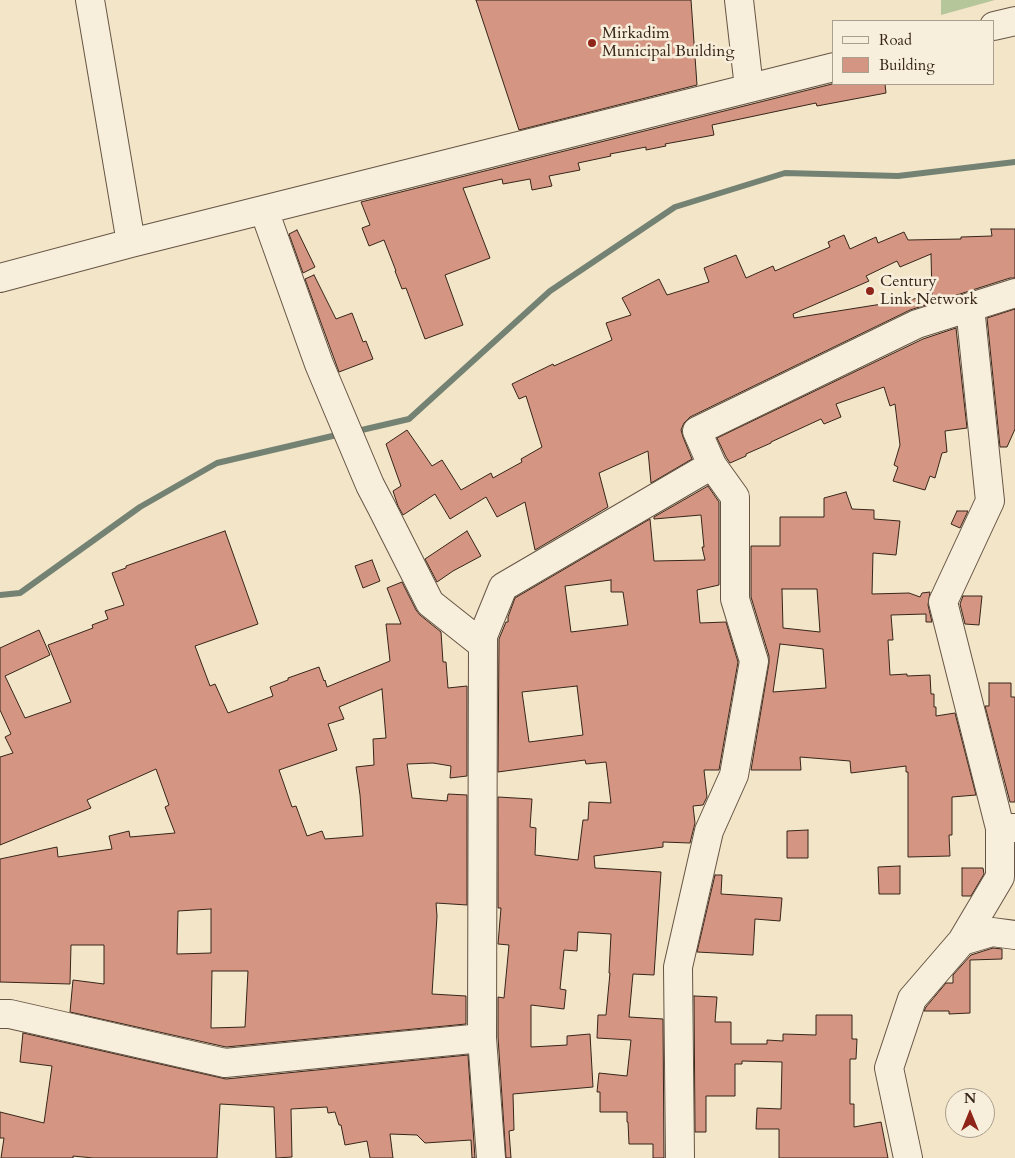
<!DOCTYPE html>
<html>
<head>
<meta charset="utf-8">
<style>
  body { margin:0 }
  #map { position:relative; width:1015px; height:1158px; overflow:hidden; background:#f3e5c7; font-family:Cardo,serif }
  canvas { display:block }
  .legend { position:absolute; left:832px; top:20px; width:162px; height:65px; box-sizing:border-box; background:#f7eedb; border:1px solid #aa9e8e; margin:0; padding:6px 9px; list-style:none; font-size:15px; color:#37251a }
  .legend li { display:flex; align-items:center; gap:10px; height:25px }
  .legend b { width:25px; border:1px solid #aa9e8e }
  .north { position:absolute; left:945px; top:1088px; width:50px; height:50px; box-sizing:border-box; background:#f7eedb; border:1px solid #aa9e8e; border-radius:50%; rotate:0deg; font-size:14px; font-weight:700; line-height:20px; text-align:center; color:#37251a }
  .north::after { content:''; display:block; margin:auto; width:18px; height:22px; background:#8f2418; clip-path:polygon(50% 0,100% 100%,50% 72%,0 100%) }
</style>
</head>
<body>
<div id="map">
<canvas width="1015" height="1158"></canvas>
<ul class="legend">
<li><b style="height:6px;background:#f7eedb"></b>Road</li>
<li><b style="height:14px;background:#d49682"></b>Building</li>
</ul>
<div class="north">N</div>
</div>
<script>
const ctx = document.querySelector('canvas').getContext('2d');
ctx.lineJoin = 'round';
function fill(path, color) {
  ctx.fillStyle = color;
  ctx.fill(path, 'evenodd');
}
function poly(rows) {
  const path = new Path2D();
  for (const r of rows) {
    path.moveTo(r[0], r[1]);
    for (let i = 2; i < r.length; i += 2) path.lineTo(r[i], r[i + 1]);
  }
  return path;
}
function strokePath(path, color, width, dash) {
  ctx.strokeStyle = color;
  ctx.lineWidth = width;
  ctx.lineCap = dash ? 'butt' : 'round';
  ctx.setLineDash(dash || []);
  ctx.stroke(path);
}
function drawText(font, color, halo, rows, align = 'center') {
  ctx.font = font + ' Cardo,serif';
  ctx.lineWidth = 5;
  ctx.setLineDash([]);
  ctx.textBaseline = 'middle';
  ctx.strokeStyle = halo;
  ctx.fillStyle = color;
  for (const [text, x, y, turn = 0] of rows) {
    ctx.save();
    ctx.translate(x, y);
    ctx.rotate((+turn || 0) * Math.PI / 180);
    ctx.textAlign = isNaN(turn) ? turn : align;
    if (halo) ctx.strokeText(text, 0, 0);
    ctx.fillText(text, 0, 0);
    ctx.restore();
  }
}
fill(poly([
  [941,0,995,0,941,15]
]), '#b5c69a');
strokePath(poly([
  [353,432,409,419,550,291,675,207,785,173,898,176,1015,162],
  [0,595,20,593,140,507,217,463,341,434]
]), '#748274', 6);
const building = poly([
  [476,0,691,0,697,85,519,130,476,0],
  [832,84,885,84,886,93,817,106,816,103,712,125,714,135,665,144,666,146,646,150,646,147,610,154,611,156,578,163,580,170,549,176,552,186,532,190,530,179,503,184,502,179,463,188,490,258,445,275,463,325,425,339,406,288,402,289,395,271,396,271,384,240,369,246,362,228,370,225,361,202,832,84],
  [991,229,1015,229,1015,278,1010,278,910,310,690,417,684,423,681,430,683,437,692,459,651,483,648,451,599,473,608,507,535,550,525,502,497,517,486,497,450,519,435,494,403,515,398,506,393,491,401,486,386,444,407,430,432,466,442,460,461,490,491,473,493,478,522,462,521,459,542,447,526,396,519,399,512,384,553,364,554,366,612,340,606,323,631,315,622,298,659,279,667,295,709,282,704,268,736,255,746,278,773,266,775,271,830,247,828,242,844,235,850,249,876,237,878,243,904,232,908,240,961,239,961,237,992,236,991,229],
  [931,254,932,296,794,318,793,314,869,281,866,276,897,261,900,267,931,254],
  [297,230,315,267,303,273,289,234,297,230],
  [314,275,336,319,352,313,363,342,366,341,373,359,339,372,305,279,314,275],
  [1015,309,1015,429,1007,447,1000,447,987,318,1015,309],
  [956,328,967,428,945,431,947,452,942,453,935,478,930,476,925,490,893,481,898,467,894,465,900,445,895,404,890,406,884,387,836,404,841,417,824,424,821,419,771,442,771,443,746,454,746,456,730,463,726,457,717,438,923,339,956,328],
  [708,486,719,502,719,585,697,590,700,623,726,622,738,662,719,770,704,770,707,797,703,805,693,806,695,823,690,843,663,842,663,847,594,856,595,868,661,872,654,975,633,974,629,1017,663,1019,664,1158,653,1158,653,1144,629,1144,628,1122,627,1122,627,1112,600,1112,600,1092,597,1092,599,1073,627,1076,631,1040,597,1038,598,1015,606,1015,610,973,609,973,611,934,578,932,577,951,564,950,560,989,566,990,564,1009,531,1005,531,1047,567,1045,567,1036,590,1034,593,1087,513,1094,514,1130,509,1131,511,1158,506,1158,498,1037,498,997,504,998,509,945,498,944,501,908,498,908,498,797,532,799,530,827,536,828,535,855,578,860,583,820,588,820,589,802,611,803,606,762,586,764,585,760,498,772,499,639,506,622,508,622,508,617,515,598,650,519,654,561,705,560,702,547,704,547,701,515,654,519,654,517,708,486],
  [611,580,611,592,623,592,628,625,571,632,565,586,611,580],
  [577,686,583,735,529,742,522,692,577,686],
  [846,492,852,509,874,510,874,519,900,521,896,555,873,553,872,594,909,593,920,597,922,593,930,592,928,605,932,622,926,622,926,614,891,615,893,640,888,640,890,675,907,674,907,676,930,675,931,694,934,694,934,707,936,707,936,716,955,713,976,795,952,797,952,835,949,835,950,856,908,857,908,772,906,772,906,766,851,773,850,761,800,757,801,770,751,770,769,663,769,656,751,597,751,546,780,546,780,517,824,517,824,498,846,492],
  [782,589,817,589,820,632,783,628,782,589],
  [780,644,823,649,826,688,773,692,780,644],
  [957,511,968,511,960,528,951,524,957,511],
  [225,531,258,624,195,646,210,686,215,684,228,713,273,696,270,687,288,680,288,678,319,667,324,681,325,680,327,687,390,661,386,624,401,624,387,588,402,582,416,610,420,615,441,632,443,662,446,662,448,688,467,686,467,776,450,778,451,766,433,763,407,764,412,798,447,801,448,794,467,795,467,905,436,903,437,916,432,994,466,996,466,1024,226,1047,70,1012,73,980,104,984,104,945,71,945,70,984,0,982,0,859,57,847,58,857,112,849,109,836,129,831,130,837,175,833,165,807,169,805,156,769,87,800,91,808,0,845,0,757,13,753,5,737,11,734,0,710,0,648,39,630,50,655,5,676,25,718,71,702,48,645,93,628,92,625,108,619,105,611,124,605,112,573,126,568,126,566,225,531],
  [382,689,386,738,373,739,374,765,356,767,360,795,363,836,325,839,322,831,307,836,296,806,292,807,279,770,337,750,328,724,344,719,339,707,382,689],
  [211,909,211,953,177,954,178,911,211,909],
  [212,971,248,971,245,1027,211,1028,212,971],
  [467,531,481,556,453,571,437,582,425,559,467,531],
  [372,560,380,581,363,588,355,566,372,560],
  [963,596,982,596,979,625,965,624,960,604,963,596],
  [989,683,1011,683,1011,697,1015,697,1015,802,1010,802,985,706,989,706,989,683],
  [808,830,808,858,787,858,787,831,808,830],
  [900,866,900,894,879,894,878,867,900,866],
  [962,868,983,868,984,874,971,896,962,896,962,868],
  [715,875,722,875,721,894,782,898,780,921,755,919,753,955,697,952,715,875],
  [993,948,1002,949,1002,959,970,960,970,1013,949,1014,949,1011,924,1011,926,1007,946,983,953,983,953,975,971,955,993,948],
  [694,996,717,997,715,1022,731,1022,731,1044,767,1044,767,1040,783,1041,783,1034,816,1035,816,1015,852,1015,852,1039,857,1039,856,1059,850,1059,850,1104,854,1104,854,1127,881,1122,888,1158,779,1158,779,1129,756,1129,757,1108,781,1109,782,1062,742,1061,742,1064,735,1064,735,1096,706,1096,706,1132,695,1132,694,996],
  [23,1033,226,1079,468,1055,475,1158,472,1158,471,1140,425,1143,417,1135,390,1134,393,1158,370,1158,367,1141,345,1145,341,1125,339,1125,335,1112,328,1113,327,1107,291,1109,292,1157,276,1158,274,1107,220,1104,217,1158,93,1158,73,1156,73,1158,1,1158,4,1138,0,1138,0,1112,44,1123,52,1066,20,1062,23,1033]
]);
fill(building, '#d49682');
strokePath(building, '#37251a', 1);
const minor = poly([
  [90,0,131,243],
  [739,0,749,88],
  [994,26,1015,21],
  [264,210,319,364,370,485,382,508,430,603,483,645],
  [0,278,131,243,834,67],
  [970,307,990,501,943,602,1000,828,1015,828],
  [962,941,992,932,1015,935],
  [0,1014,10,1014,225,1063,482,1038],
  [491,1158,482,1038,483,636,503,587,712,465,697,431,917,324,1015,293],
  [680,1158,678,967,709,831,734,775,754,661,735,599,735,497,712,465],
  [908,1158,889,1068,912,999,962,941,1000,877,1000,828]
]);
strokePath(minor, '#665545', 30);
strokePath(minor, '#f7eedb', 28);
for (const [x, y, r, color] of [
  [592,43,5,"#8f2418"],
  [870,291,5,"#8f2418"]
]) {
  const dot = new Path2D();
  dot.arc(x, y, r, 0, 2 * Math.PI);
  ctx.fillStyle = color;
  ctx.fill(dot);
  strokePath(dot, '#f7eedb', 2);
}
drawText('16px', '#37251a', '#f7eedb', [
  ["Mirkadim",602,34],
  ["Municipal Building",602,52],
  ["Century",880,282],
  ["Link Network",880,300]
], 'left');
</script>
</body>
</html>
